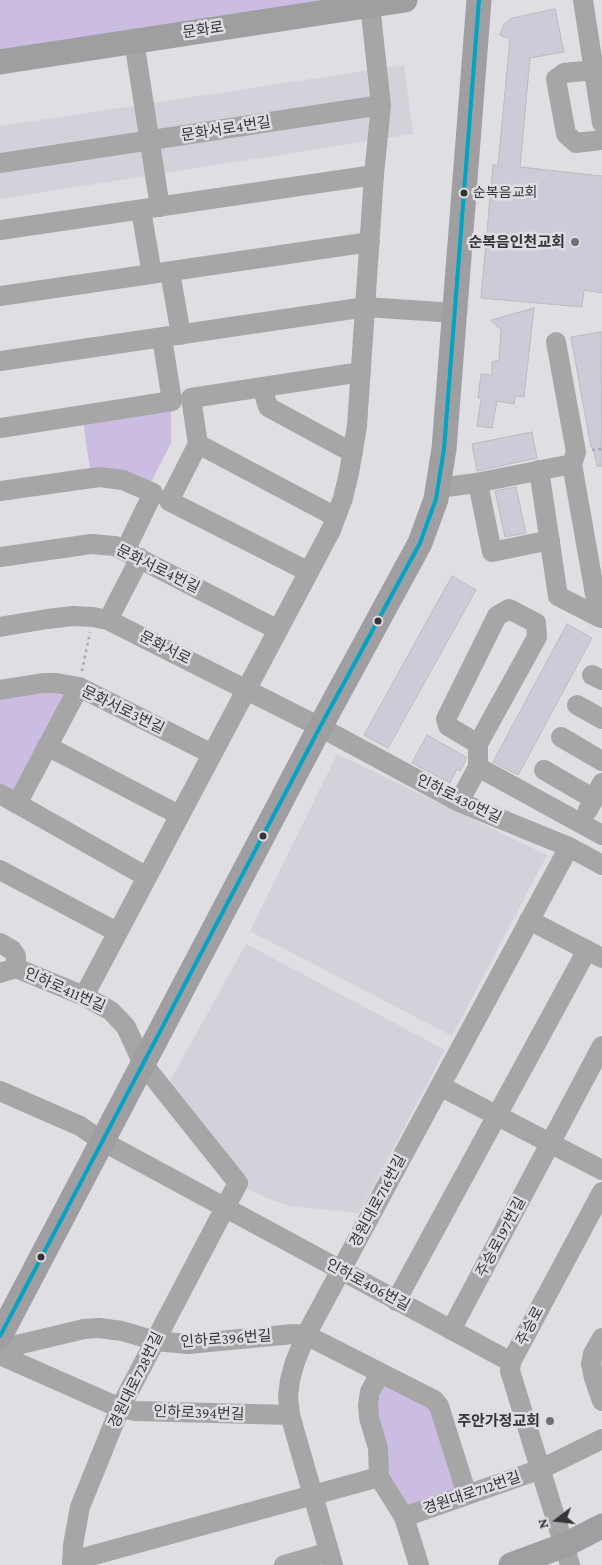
<!DOCTYPE html>
<html>
<head>
<meta charset="utf-8">
<style>
  body { margin:0 }
  #map { position:relative; width:602px; height:1565px; overflow:hidden; background:#e0dee2; font-family:"Crimson Pro",serif }
  canvas { display:block }
  .north { position:absolute; left:532px; top:1495px; width:50px; height:50px; -webkit-text-stroke:4px #dfdde3; paint-order:stroke; rotate:255deg; font-size:14px; font-weight:700; line-height:20px; text-align:center; color:#353437 }
  .north::after { content:''; display:block; margin:auto; width:18px; height:22px; background:#353437; clip-path:polygon(50% 0,100% 100%,50% 72%,0 100%) }
</style>
</head>
<body>
<div id="map">
<canvas width="602" height="1565"></canvas>
<div class="north">N</div>
</div>
<script>
const ctx = document.querySelector('canvas').getContext('2d');
ctx.lineJoin = 'round';
function fill(path, color) {
  ctx.fillStyle = color;
  ctx.fill(path, 'evenodd');
}
function poly(rows) {
  const path = new Path2D();
  for (const r of rows) {
    path.moveTo(r[0], r[1]);
    for (let i = 2; i < r.length; i += 2) path.lineTo(r[i], r[i + 1]);
  }
  return path;
}
function strokePath(path, color, width, dash) {
  ctx.strokeStyle = color;
  ctx.lineWidth = width;
  ctx.lineCap = dash ? 'butt' : 'round';
  ctx.setLineDash(dash || []);
  ctx.stroke(path);
}
function drawText(font, color, halo, rows, align = 'center') {
  ctx.font = font + ' "Crimson Pro","Noto Sans KR",serif';
  ctx.lineWidth = 5;
  ctx.setLineDash([]);
  ctx.textBaseline = 'middle';
  ctx.strokeStyle = halo;
  ctx.fillStyle = color;
  for (const [text, x, y, turn = 0] of rows) {
    ctx.save();
    ctx.translate(x, y);
    ctx.rotate((+turn || 0) * Math.PI / 180);
    ctx.textAlign = isNaN(turn) ? turn : align;
    if (halo) ctx.strokeText(text, 0, 0);
    ctx.fillText(text, 0, 0);
    ctx.restore();
  }
}
fill(poly([
  [404,65,413,134,0,199,0,126],
  [337,754,547,855,452,1036,250,931],
  [246,944,445,1050,359,1213,289,1206,266,1198,248,1189,226,1157,166,1088]
]), '#d5d1db');
fill(poly([
  [0,0,364,0,0,56],
  [171,409,171,443,150,484,90,470,83,420],
  [43,689,70,691,15,794,0,786,0,698],
  [386,1380,436,1409,460,1491,407,1509,383,1476,375,1410]
]), '#cbbce2');
const building = poly([
  [555,9,564,52,530,58,520,167,602,176,602,293,584,290,582,307,481,298,493,165,498,165,510,39,500,35,504,24,512,18,555,9],
  [534,308,524,397,515,396,514,404,497,401,492,428,477,426,481,399,478,398,481,374,492,375,492,362,499,360,501,330,491,320,534,308],
  [601,332,602,466,597,466,593,447,591,447,571,337,601,332],
  [532,432,537,458,477,471,472,444,532,432],
  [516,487,526,533,505,537,495,491,516,487],
  [452,576,476,590,388,748,364,735,452,576],
  [567,624,592,638,518,775,493,762,567,624],
  [427,735,466,757,466,760,460,771,457,769,450,783,412,763,427,735]
]);
fill(building, '#cfcad7');
strokePath(building, '#bbbabd', 1);
strokePath(poly([
  [592,450,602,449],
  [82,671,90,632]
]), '#a7a6a8', 2.5, [2.5, 4]);
strokePath(poly([
  [583,0,602,123],
  [134,41,160,207],
  [594,70,564,73,556,79,566,134,576,143,602,140],
  [0,163,381,105],
  [141,210,152,274],
  [0,230,374,175],
  [170,272,181,335],
  [0,296,370,242],
  [556,342,576,452,572,464,599,617,602,618],
  [0,361,366,307,455,313],
  [262,387,268,407,353,453],
  [0,428,172,401,162,338],
  [198,444,169,501,309,572],
  [198,444,191,398,361,372],
  [198,444,336,517],
  [539,470,558,596,599,617],
  [439,488,476,483,572,464],
  [0,491,99,477,123,480,153,493,125,551],
  [480,493,492,552,550,540],
  [0,557,91,544,115,546,278,630],
  [108,620,140,558],
  [0,627,47,619,73,616,93,617,108,620,320,727,459,802,569,847,602,865],
  [592,675,602,680],
  [0,690,43,683,56,683,79,687,212,754],
  [577,705,602,719],
  [561,737,602,761],
  [47,746,179,815],
  [478,767,602,835],
  [544,770,594,799],
  [0,794,147,877],
  [459,802,478,767,478,744,448,726,446,719,497,616,509,609,536,623,537,637,478,744],
  [17,804,79,687],
  [588,810,602,783],
  [0,870,117,932],
  [529,920,602,958],
  [0,943,12,950,16,956,16,968],
  [0,973,16,968,84,996,111,1011,126,1027,143,1064,238,1183,120,1408,80,1507,73,1545,72,1565],
  [84,996,331,530,343,498,349,473,357,426,374,175,381,105,370,5],
  [440,1086,602,1170],
  [0,1091,80,1126,102,1141,511,1362],
  [396,1301,587,950],
  [451,1330,602,1046],
  [602,1338,593,1354,591,1364,594,1378,602,1401],
  [0,1349,84,1329,99,1328,122,1331,156,1341,188,1344,293,1334,306,1335,434,1400,439,1406,467,1495],
  [0,1355,120,1408,135,1411,290,1415],
  [380,1373,370,1392,368,1405,369,1418,378,1448,379,1477,404,1517,419,1565],
  [404,1517,541,1469,602,1439],
  [72,1561,379,1477],
  [284,1565,329,1552],
  [333,1565,290,1415,288,1397,290,1380,295,1362,306,1335,569,847],
  [570,1565,510,1371,511,1362,602,1192]
]), '#a6a6a7', 20);
strokePath(poly([
  [0,62,405,0],
  [0,1336,320,727,420,543,436,499,444,449,479,0],
  [511,1565,565,1545,602,1526]
]), '#9f9ea1', 25);
strokePath(poly([
  [0,1336,320,727,420,543,436,499,444,449,479,0]
]), '#03a3c6', 4);
for (const [x, y, r, color] of [
  [464,193,4.5,"#353437"],
  [575,242,5,"#717073"],
  [378,621,4.5,"#353437"],
  [263,836,4.5,"#353437"],
  [41,1257,4.5,"#353437"],
  [550,1421,5,"#717073"]
]) {
  const dot = new Path2D();
  dot.arc(x, y, r, 0, 2 * Math.PI);
  ctx.fillStyle = color;
  ctx.fill(dot);
  strokePath(dot, '#dfdde3', 2);
}
drawText('14px', '#353437', '#dfdde3', [
  ["순복음교회",473,193]
], 'left');
drawText('15px', '#353437', '#dfdde3', [
  ["문화로",203,30,-8],
  ["문화서로4번길",226,129,-9],
  ["문화서로4번길",158,569,26],
  ["문화서로",165,648,27],
  ["문화서로3번길",123,710,26],
  ["인하로430번길",459,799,26],
  ["인하로411번길",65,990,24],
  ["경원대로716번길",378,1201,-62],
  ["주승로197번길",501,1237,-62],
  ["인하로406번길",368,1285,28],
  ["주승로",530,1326,-62],
  ["인하로396번길",226,1339,-4],
  ["경원대로728번길",136,1380,-64],
  ["인하로394번길",199,1413,2],
  ["경원대로712번길",472,1493,-19]
]);
drawText('bold 15px', '#353437', '#dfdde3', [
  ["순복음인천교회",565,242],
  ["주안가정교회",540,1421]
], 'right');
</script>
</body>
</html>
